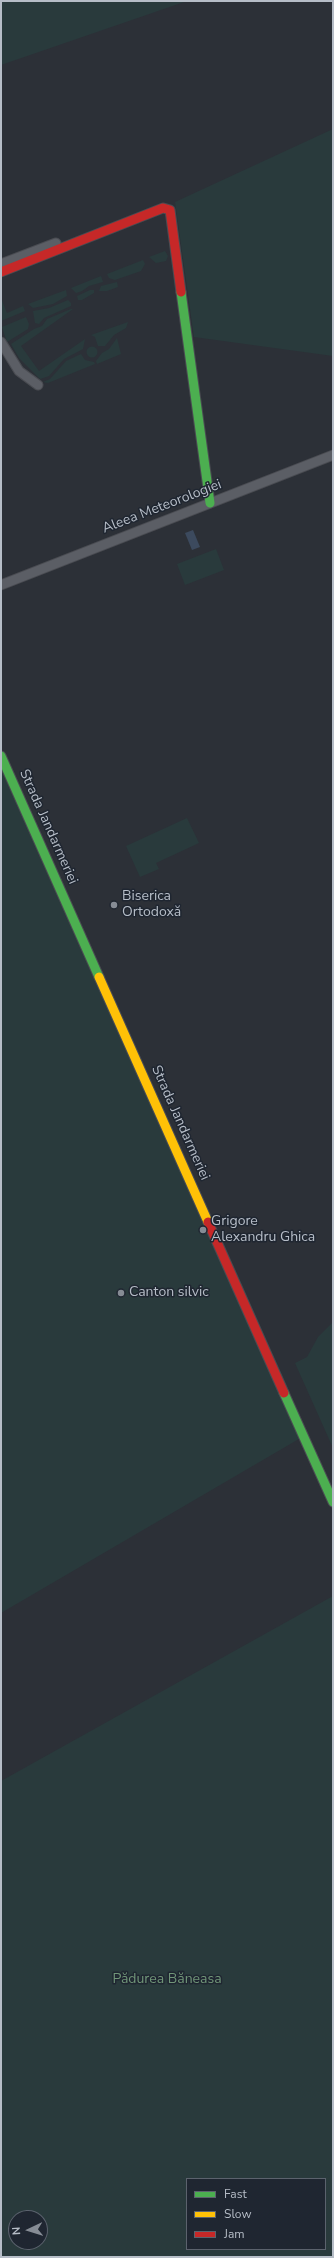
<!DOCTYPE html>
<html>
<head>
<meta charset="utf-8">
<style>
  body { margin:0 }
  #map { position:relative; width:334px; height:2258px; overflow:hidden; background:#2c3037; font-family:"Nunito Sans",sans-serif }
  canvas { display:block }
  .frame { position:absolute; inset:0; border:2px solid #b6bdc7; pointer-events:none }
  .legend { position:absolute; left:186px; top:2178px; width:140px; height:72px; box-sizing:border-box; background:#1f2631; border:1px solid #5b626d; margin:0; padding:5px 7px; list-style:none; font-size:12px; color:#b6bdc7 }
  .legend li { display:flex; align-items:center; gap:8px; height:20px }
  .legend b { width:20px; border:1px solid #5b626d }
  .north { position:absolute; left:8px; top:2210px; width:40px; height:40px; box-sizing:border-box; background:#1f2631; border:1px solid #5b626d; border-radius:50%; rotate:266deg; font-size:11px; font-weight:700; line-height:16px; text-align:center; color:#b6bdc7 }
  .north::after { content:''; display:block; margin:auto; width:14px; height:18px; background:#868c95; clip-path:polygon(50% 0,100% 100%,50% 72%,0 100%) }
</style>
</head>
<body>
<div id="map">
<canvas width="334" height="2258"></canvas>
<div class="frame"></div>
<ul class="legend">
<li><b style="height:5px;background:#4caf50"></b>Fast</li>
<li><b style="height:5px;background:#ffc107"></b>Slow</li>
<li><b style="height:5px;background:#c62828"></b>Jam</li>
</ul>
<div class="north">N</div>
</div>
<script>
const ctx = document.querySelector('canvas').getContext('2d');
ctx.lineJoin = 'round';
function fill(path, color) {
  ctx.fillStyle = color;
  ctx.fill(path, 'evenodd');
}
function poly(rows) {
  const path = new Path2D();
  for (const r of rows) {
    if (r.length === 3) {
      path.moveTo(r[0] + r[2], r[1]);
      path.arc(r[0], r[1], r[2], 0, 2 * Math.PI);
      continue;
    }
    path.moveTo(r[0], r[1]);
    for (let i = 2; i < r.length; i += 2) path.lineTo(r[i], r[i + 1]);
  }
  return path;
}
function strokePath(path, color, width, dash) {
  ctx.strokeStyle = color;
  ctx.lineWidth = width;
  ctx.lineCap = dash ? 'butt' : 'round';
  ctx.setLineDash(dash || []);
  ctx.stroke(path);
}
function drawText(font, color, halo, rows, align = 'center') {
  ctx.font = font + ' "Nunito Sans",sans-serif';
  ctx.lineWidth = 3;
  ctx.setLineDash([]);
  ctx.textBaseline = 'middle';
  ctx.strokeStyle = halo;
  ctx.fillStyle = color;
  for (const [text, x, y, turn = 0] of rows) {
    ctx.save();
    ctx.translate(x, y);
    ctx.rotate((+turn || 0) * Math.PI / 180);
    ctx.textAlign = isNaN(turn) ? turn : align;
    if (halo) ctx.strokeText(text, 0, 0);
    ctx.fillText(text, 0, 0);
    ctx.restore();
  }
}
fill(poly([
  [1,1,187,1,1,65],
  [333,129,333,356,194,337,175,202],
  [165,251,168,256,166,261,156,263,149,257],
  [143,260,145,264,141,271,115,280,109,278,107,274],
  [101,276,103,282,89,286,82,291,76,293,71,288],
  [117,282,118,287,107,291,99,291,101,286],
  [66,290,67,296,53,304,33,308,28,304],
  [90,290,94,290,94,293,82,300,78,300,77,296],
  [1,298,7,313,23,306,25,311,1,321],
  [68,300,71,303,71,306,44,318,39,324,35,323,33,311,49,308],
  [71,309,73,309,21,346,39,371,85,339,83,349,64,359,49,376,40,379,19,358,11,344,34,329,42,326,47,319],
  [26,317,29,324,28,329,7,342,2,327],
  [128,322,126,328,114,335,105,346,98,346,95,337,91,335],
  [117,338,121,354,97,364,96,361,102,353,109,349],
  [92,352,5.5],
  [81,354,85,360,94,362,95,364,48,383,43,382,50,379,66,361],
  [216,549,224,570,185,585,177,564],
  [1,755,304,1436,1,1613],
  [187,818,199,843,156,863,159,869,140,877,126,846],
  [333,1322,333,1448,295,1363,307,1357,318,1337],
  [333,1596,333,2257,1,2257,1,1781],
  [187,2179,325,2179,325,2249,187,2249],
  [16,2218,40,2218,40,2242,16,2242]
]), '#293a3c');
fill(poly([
  [193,530,200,547,192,550,185,533]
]), '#3c4a5e');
const street = poly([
  [1,264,56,243],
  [1,342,19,371,38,385],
  [1,585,333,455]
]);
const fast = poly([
  [181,292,210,503],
  [1,756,99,977],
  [284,1393,333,1502]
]);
const slow = poly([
  [99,977,208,1222]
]);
const jam = poly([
  [1,272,163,208,170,210,181,292],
  [208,1222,284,1393]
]);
strokePath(street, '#4a4c52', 11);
strokePath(fast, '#4a4c52', 11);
strokePath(slow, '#4a4c52', 11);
strokePath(jam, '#4a4c52', 11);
strokePath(street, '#5b5e65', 9);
strokePath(fast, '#4caf50', 9);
strokePath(slow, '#ffc107', 9);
strokePath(jam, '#c62828', 9);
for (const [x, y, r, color] of [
  [114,905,4,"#868c95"],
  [203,1230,4,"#868c95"],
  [121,1293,4,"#868c95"]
]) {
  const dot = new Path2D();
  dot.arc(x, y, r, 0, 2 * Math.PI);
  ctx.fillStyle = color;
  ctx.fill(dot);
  strokePath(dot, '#1f2631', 1.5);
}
drawText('14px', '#b6bdc7', '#1f2631', [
  ["Aleea Meteorologiei",162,507,-21],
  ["Strada Jandarmeriei",48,827,66],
  ["Strada Jandarmeriei",180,1123,66]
]);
drawText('14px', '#b6bdc7', '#1f2631', [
  ["Biserica",122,897],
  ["Ortodoxă",122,913],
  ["Grigore",211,1222],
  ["Alexandru Ghica",211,1238],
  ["Canton silvic",129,1293]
], 'left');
drawText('14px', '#709578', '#1f2631', [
  ["Pădurea Băneasa",167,1980]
]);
</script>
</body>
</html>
